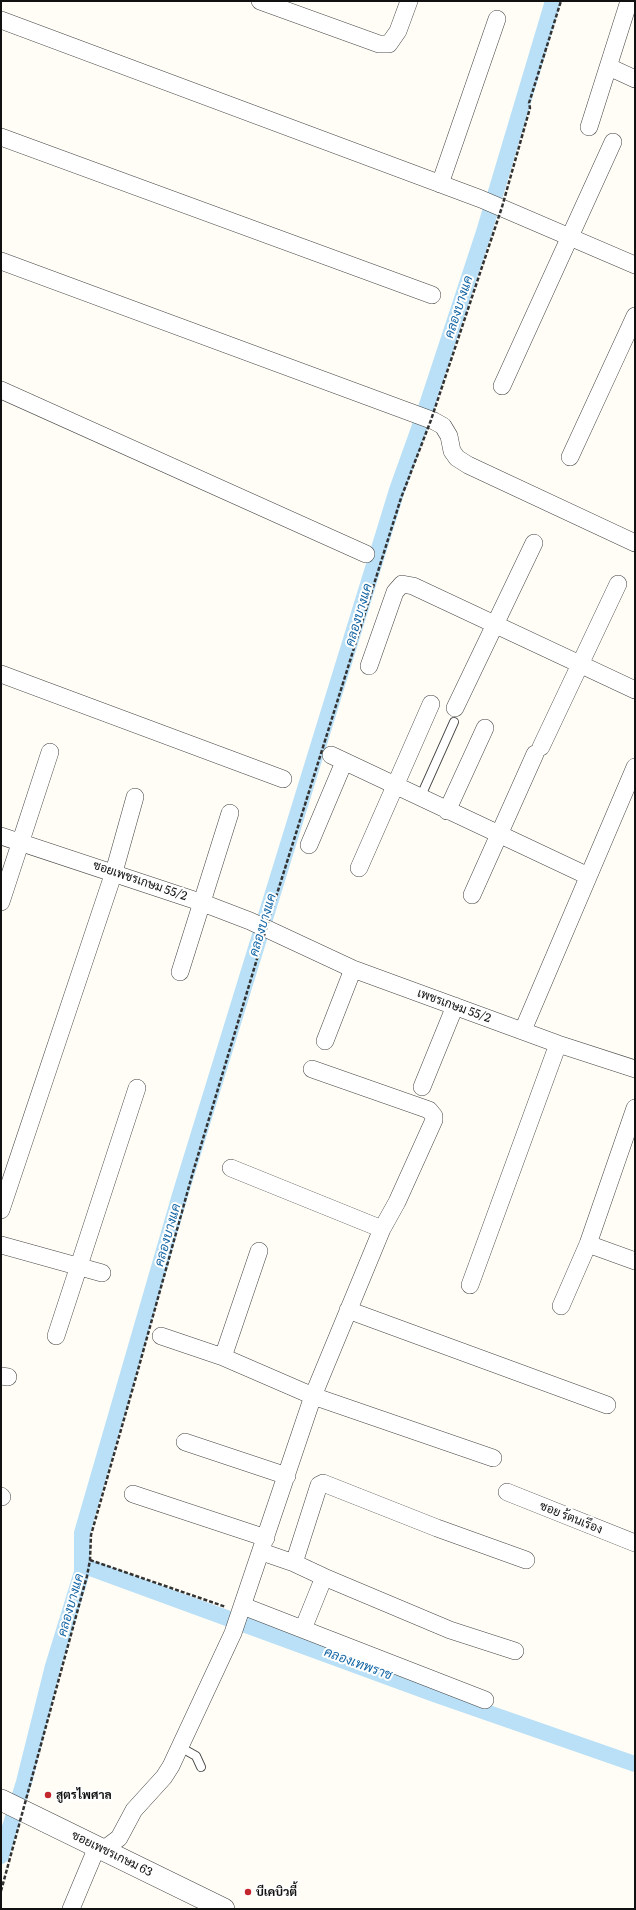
<!DOCTYPE html>
<html>
<head>
<meta charset="utf-8">
<style>
  body { margin:0 }
  #map { position:relative; width:636px; height:1910px; overflow:hidden; background:#fffdf5; font-family:Literata,serif }
  canvas { display:block }
  .frame { position:absolute; inset:0; border:2px solid #111; pointer-events:none }
</style>
</head>
<body>
<div id="map">
<canvas width="636" height="1910"></canvas>
<div class="frame"></div>
</div>
<script>
const ctx = document.querySelector('canvas').getContext('2d');
ctx.lineJoin = 'round';
function poly(rows) {
  const path = new Path2D();
  for (const r of rows) {
    path.moveTo(r[0], r[1]);
    for (let i = 2; i < r.length; i += 2) path.lineTo(r[i], r[i + 1]);
  }
  return path;
}
function strokePath(path, color, width, dash) {
  ctx.strokeStyle = color;
  ctx.lineWidth = width;
  ctx.lineCap = dash ? 'butt' : 'round';
  ctx.setLineDash(dash || []);
  ctx.stroke(path);
}
function drawText(font, color, halo, rows, align = 'center') {
  ctx.font = font + ' Literata,Sarabun,serif';
  ctx.lineWidth = 4;
  ctx.setLineDash([]);
  ctx.textBaseline = 'middle';
  ctx.strokeStyle = halo;
  ctx.fillStyle = color;
  for (const [text, x, y, turn = 0] of rows) {
    ctx.save();
    ctx.translate(x, y);
    ctx.rotate((+turn || 0) * Math.PI / 180);
    ctx.textAlign = isNaN(turn) ? turn : align;
    if (halo) ctx.strokeText(text, 0, 0);
    ctx.fillText(text, 0, 0);
    ctx.restore();
  }
}
strokePath(poly([
  [82,1565,434,1694,635,1764],
  [1,1856,24,1782,53,1666,82,1572,82,1533,180,1195,397,490,421,423,484,232,553,1]
]), '#b9e0f7', 16);
const service = poly([
  [420,798,454,722],
  [180,1747,196,1756,201,1767]
]);
const minor = poly([
  [260,1,379,44,389,44,398,31,409,1],
  [1,20,481,199,635,265],
  [609,67,635,79],
  [589,127,629,1],
  [1,137,432,295],
  [440,184,497,19],
  [1,261,434,421,443,426,449,436,452,451,457,458,468,465,635,543],
  [502,386,613,142],
  [1,390,366,554],
  [570,457,635,316],
  [369,666,395,592,402,584,413,586,635,690],
  [1,674,283,779],
  [455,708,534,543],
  [541,747,618,584],
  [331,755,588,876],
  [447,811,485,728],
  [1,836,203,903,250,921,353,969,558,1044,635,1069],
  [309,845,344,762],
  [359,868,431,704],
  [472,895,535,754],
  [1,902,50,752],
  [180,972,230,813],
  [523,1030,635,767],
  [325,1041,353,969],
  [422,1087,455,1006],
  [231,1168,382,1229],
  [1,1210,114,872,135,797],
  [588,1244,635,1261],
  [1,1245,102,1273],
  [470,1285,558,1044],
  [561,1306,588,1244,635,1108],
  [348,1310,607,1405],
  [56,1336,137,1088],
  [161,1336,223,1357,313,1396,493,1458],
  [223,1357,259,1251],
  [1,1376,8,1377],
  [185,1442,287,1476],
  [507,1492,635,1543],
  [133,1494,266,1538],
  [1,1496,2,1497],
  [262,1552,294,1563],
  [243,1606,485,1700],
  [303,1629,324,1577],
  [515,1651,450,1630,324,1577,294,1563,319,1485,323,1483,437,1528,526,1560],
  [103,1850,119,1838,134,1810,164,1777,171,1766,233,1633,313,1396,382,1229,397,1202,434,1120,434,1116,429,1110,312,1069],
  [71,1909,97,1847]
]);
const tertiary = poly([
  [1,1800,224,1909]
]);
strokePath(service, '#444', 10);
strokePath(minor, '#444', 18);
strokePath(tertiary, '#444', 22);
strokePath(poly([
  [90,1560,226,1607]
]), '#333', 2.5, [4, 2]);
strokePath(service, '#fff', 8);
strokePath(minor, '#fff', 17);
strokePath(tertiary, '#fff', 21);
strokePath(poly([
  [1,1891,87,1576,90,1560,91,1535,136,1377,193,1172,266,929,401,498,431,420,502,207,530,108,529,103,561,1]
]), '#333', 2.5, [4, 2]);
for (const [x, y, r, color] of [
  [48,1795,4,"#c4262e"],
  [248,1892,4,"#c4262e"]
]) {
  const dot = new Path2D();
  dot.arc(x, y, r, 0, 2 * Math.PI);
  ctx.fillStyle = color;
  ctx.fill(dot);
  strokePath(dot, '#fff', 1.5);
}
drawText('12px', '#111', '#fff', [
  ["ซอยเพชรเกษม 55/2",140,881,19],
  ["เพชรเกษม 55/2",454,1006,20],
  ["ซอย ร้ตนเรึอง",571,1518,22],
  ["ซอยเพชรเกษม 63",112,1854,26]
]);
drawText('bold 12px', '#111', '#fff', [
  ["สูตรไพศาล",56,1795],
  ["บีเคบิวตี้",256,1892]
], 'left');
drawText('italic 13px', '#1768a6', '#fff', [
  ["คลองบางแค",459,307,-72],
  ["คลองบางแค",359,615,-73],
  ["คลองบางแค",263,925,-73],
  ["คลองบางแค",168,1235,-74],
  ["คลองบางแค",71,1605,-74],
  ["คลองเทพราช",358,1664,20]
]);
</script>
</body>
</html>
